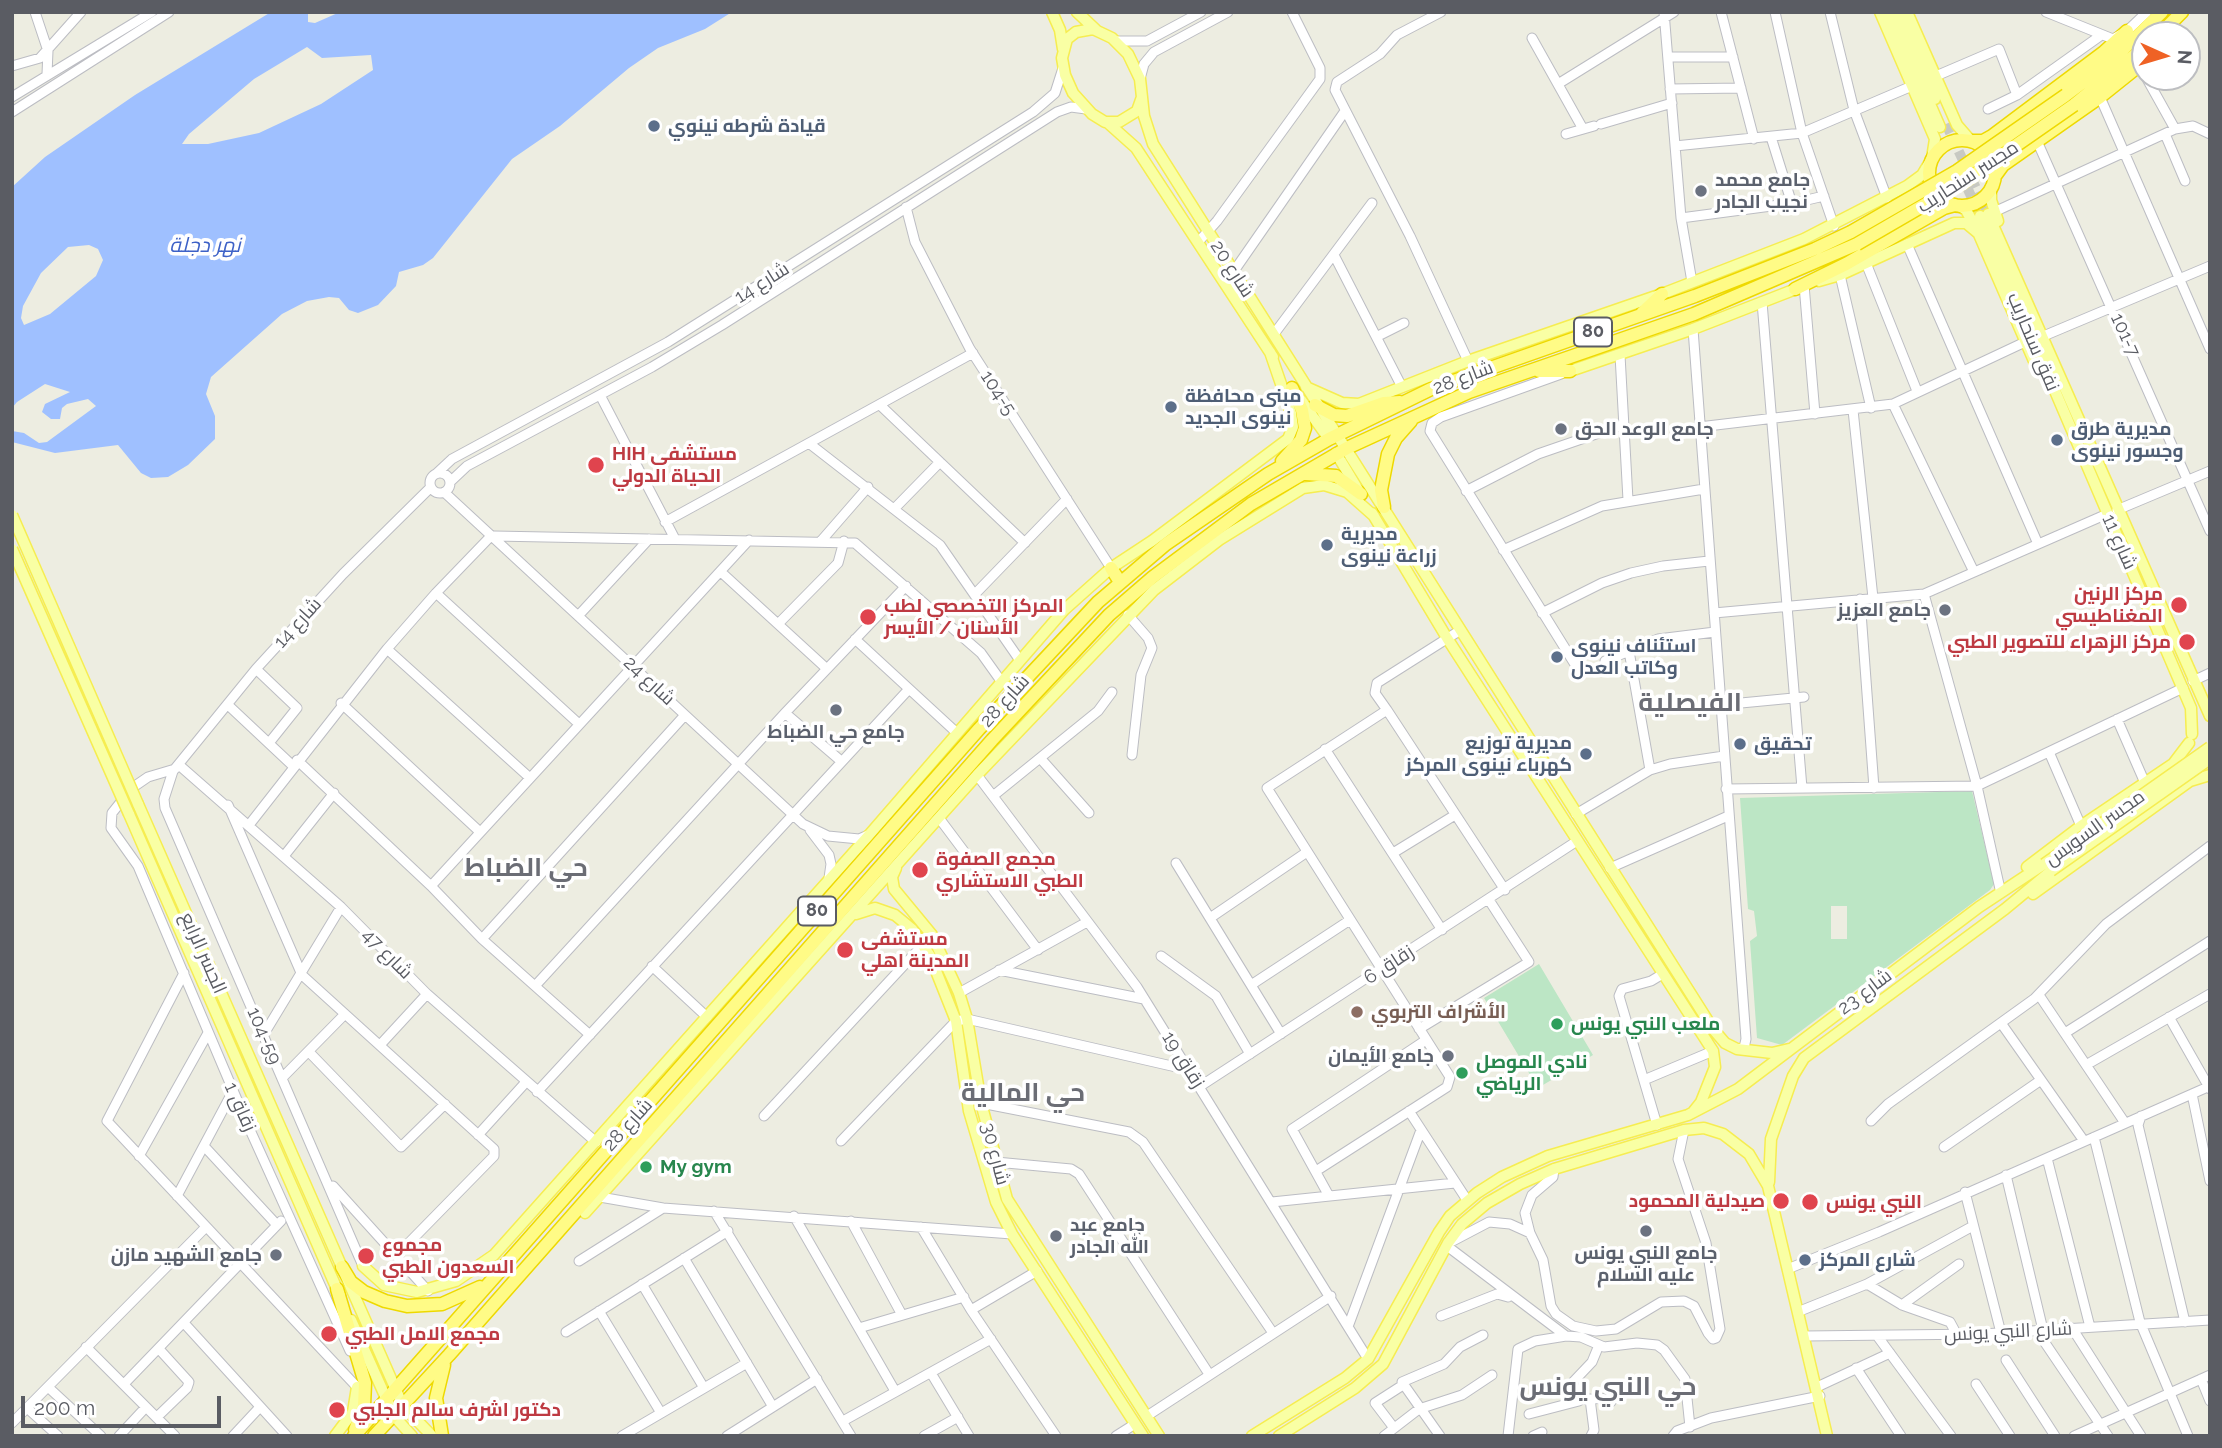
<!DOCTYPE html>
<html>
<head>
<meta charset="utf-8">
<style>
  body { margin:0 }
  #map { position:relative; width:2222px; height:1448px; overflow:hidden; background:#edede1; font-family:Raleway,sans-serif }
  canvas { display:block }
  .frame { position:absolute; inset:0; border:14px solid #5a5c63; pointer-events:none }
  .north { position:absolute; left:2131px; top:21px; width:70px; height:70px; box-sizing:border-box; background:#fff; border:2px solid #bdbec1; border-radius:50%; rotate:94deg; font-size:19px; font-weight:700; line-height:28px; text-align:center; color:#5a5c63 }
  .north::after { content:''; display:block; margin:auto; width:24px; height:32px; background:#ef6225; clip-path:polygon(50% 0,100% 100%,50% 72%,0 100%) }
  .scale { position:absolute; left:21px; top:1396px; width:200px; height:32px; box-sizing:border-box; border:4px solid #5a5c63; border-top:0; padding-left:9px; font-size:21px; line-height:24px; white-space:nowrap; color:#5a5c63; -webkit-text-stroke:5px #fff; paint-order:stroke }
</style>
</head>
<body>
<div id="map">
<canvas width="2222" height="1448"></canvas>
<div class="frame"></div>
<div class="north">N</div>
<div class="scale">200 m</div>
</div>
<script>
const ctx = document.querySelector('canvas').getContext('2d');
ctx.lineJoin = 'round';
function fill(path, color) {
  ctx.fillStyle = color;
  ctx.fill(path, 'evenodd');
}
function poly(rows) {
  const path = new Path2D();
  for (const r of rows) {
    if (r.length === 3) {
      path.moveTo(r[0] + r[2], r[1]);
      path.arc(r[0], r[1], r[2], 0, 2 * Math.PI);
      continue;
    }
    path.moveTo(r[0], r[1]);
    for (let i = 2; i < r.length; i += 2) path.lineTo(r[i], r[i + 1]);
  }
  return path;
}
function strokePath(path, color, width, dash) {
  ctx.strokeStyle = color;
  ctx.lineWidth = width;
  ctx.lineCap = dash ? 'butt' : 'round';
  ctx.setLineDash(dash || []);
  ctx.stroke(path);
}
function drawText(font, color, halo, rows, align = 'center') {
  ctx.font = font + ' Raleway,Cairo,sans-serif';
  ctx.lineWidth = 7;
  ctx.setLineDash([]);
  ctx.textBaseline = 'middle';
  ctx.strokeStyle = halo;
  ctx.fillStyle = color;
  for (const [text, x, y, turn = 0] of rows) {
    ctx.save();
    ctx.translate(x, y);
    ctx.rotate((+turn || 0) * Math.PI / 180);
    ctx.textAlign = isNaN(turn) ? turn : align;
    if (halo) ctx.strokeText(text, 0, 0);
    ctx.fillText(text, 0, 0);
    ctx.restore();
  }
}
fill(poly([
  [1972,791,1994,884,1990,890,1782,1045,1757,1038,1750,941,1757,936,1754,911,1748,909,1740,798],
  [1831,906,1847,906,1847,939,1831,939],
  [1539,964,1593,1055,1538,1088,1484,998]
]), '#bce6c5');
fill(poly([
  [271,12,308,12,308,22,315,23,340,12,732,12,705,29,658,48,629,68,560,126,512,159,433,258,423,265,399,272,396,286,378,305,358,313,349,310,339,298,329,297,307,301,282,314,211,377,206,394,215,416,215,439,188,465,168,477,151,478,141,473,118,445,55,453,12,442,12,431,24,433,39,443,47,442,96,406,88,399,67,404,62,408,60,419,51,419,42,412,45,404,70,392,45,384,17,402,12,408,12,187,45,157,135,95],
  [307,47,322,58,371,55,373,70,321,104,259,133,208,144,182,144,189,134,254,79],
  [89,245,98,249,103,260,96,276,50,314,24,325,21,318,23,306,41,273,68,247]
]), '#9fc0ff');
strokePath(poly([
  [1946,124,1988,214],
  [1961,174,1980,216]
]), '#c8c9c2', 10, [10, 5]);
const minor = poly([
  [35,12,48,51,47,74],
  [1441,12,1397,35,1380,54,1337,82,1335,90,1410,236,1468,361],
  [1664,12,1681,218,1692,282],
  [1721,12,1754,139],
  [1775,12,1802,133,1834,226],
  [1830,12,1854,110,1887,198],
  [2046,12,2113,39,2127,31,2147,12],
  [1532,38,1583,129],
  [1116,41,1147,41,1201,12],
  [1668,57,1733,57],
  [12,66,40,58,81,12],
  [1936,76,1999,49,2017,95],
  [2146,77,2175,129],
  [1140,79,1144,64,1154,52,1228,12],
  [1558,84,1674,12],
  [1670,89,1741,88],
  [12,97,152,12],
  [2100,97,2210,349],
  [1988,109,2017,95,2100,36],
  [12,112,169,12],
  [1601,124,1672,103],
  [1566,134,1594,126],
  [2165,134,2185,181],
  [1771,137,1792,204],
  [2037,141,2210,531],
  [1675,146,1802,133,1912,86],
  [906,207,915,242,970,349,1111,568],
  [1994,212,2175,129,2193,126,2210,134],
  [1681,218,1794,203,1824,196],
  [1200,240,1217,221,1320,79,1320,68,1292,12],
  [1907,244,2038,544],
  [1334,255,1402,387],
  [1866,263,1917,391],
  [1234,271,1345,111],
  [1840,275,1871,408],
  [1804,285,1815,414],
  [1762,302,1802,788],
  [1693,329,1746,1039,1744,1048,1737,1049],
  [1274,334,1372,203],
  [2046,335,2210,266],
  [1378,336,1404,323],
  [1620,355,1628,500],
  [1561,374,1441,417,1432,423,1430,431,1581,674],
  [600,395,675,539],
  [1893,404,1974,572],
  [880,405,1025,543],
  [1853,410,1873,598],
  [1699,427,1893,404,2025,342],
  [810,444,940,545,1019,659],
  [437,473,452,459,668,342,1033,112,1055,93,1063,68],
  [440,483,10],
  [450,482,467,466,652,367,722,325,1057,112,1071,107,1086,109],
  [1466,491,1538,454,1622,425],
  [444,492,803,824,828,836,859,839,868,835],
  [895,508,940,462],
  [2117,510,2210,471],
  [665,522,973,353],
  [821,541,868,487],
  [1503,550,1602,506,1704,489],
  [721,572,827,669],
  [436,593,579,724],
  [975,594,1067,499],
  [1924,594,1977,786,2000,889],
  [1860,599,1874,788],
  [1542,613,1602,583,1631,573,1663,566,1709,561],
  [1714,613,1924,594,2107,514],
  [1128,615,1148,638,1152,648,1141,675,1132,755],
  [578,616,649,539],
  [778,624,838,563,844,541],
  [855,639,957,733],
  [387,649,530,778],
  [1629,651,1650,770],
  [1605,661,1658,639,1715,632],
  [256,669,297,708,269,743],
  [2193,681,2210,673],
  [341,703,480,832],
  [228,705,293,766],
  [1720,705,1804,697],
  [1387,710,1505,890],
  [785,713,841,761],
  [2117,719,2145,783],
  [1325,749,1442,930],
  [2049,752,2081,826],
  [1041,759,1089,813],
  [297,760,431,886,482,939,590,1035],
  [179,765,341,907,427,994,596,1142],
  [175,769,148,777,132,788,112,813,111,828,138,866,246,1121,350,1351],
  [977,775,1137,987,1368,1359],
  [1726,789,1977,786,2183,688],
  [993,796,1098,711,1112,692],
  [228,805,302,975,494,1149,494,1156,396,1256],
  [1576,814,1650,770,1670,764,1724,756],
  [939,818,1038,950],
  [249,825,387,649,436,593,490,537,494,536,855,543,981,653,1001,681],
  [810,830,829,855,831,864,829,878],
  [1393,853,1455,815],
  [284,856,334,793],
  [1176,863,1281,1034],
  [1610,868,1728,816],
  [431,886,749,540],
  [1210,918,1307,852],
  [482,939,685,715],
  [1161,956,1216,996,1250,1054],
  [652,966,707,1017],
  [999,970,1144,999],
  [184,973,107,1121,357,1387],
  [1251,985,1350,920],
  [535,986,785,713,906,586],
  [959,993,1087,922],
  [2039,995,2125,1123],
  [2169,1017,2210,1089],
  [2001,1023,2084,1141],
  [1419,1029,1529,962,1489,900],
  [2065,1033,2210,941],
  [264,1034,341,907],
  [380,1045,427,994],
  [309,1052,401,1147,445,1104],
  [2086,1065,2210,994],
  [282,1078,345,1014],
  [1644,1080,1713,1051],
  [1199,1087,1577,841],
  [537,1092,909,689],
  [2192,1094,2210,1181],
  [981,1103,1129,1132,1143,1142,1273,1333],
  [1409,1111,1467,1200],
  [764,1116,932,935],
  [2141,1116,2138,1125,2185,1322],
  [1871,1121,1888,1104,2034,999,2106,924,2210,846],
  [1657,1125,1619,996,1622,989,1651,981,1661,975],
  [478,1135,526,1082],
  [2094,1137,2140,1322,2188,1436],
  [841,1141,956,1021,967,1019,1189,1070],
  [204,1146,277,1225],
  [1944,1147,2041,1080],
  [139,1156,208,1033],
  [2047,1158,2090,1327],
  [996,1162,1071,1169,1079,1174,1209,1374],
  [1554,1169,1553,1177,1532,1195,1525,1213,1530,1233,1543,1260,1551,1306,1556,1314,1573,1326,1596,1331,1616,1329,1661,1302,1684,1301,1694,1306,1708,1333,1713,1339,1716,1338,1720,1329,1706,1243,1678,1159,1684,1130],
  [1316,1171,1447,1087,1450,1077,1267,788,1387,710,1375,693,1377,683,1459,631],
  [2006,1175,2043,1330],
  [333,1186,428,1291],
  [1965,1192,2001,1333],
  [177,1196,233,1091],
  [1329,1196,1292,1129,1426,1040],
  [600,1197,663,1208,1012,1234],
  [1272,1202,1455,1183],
  [714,1211,851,1436],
  [794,1216,895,1391],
  [851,1221,902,1315],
  [921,1227,971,1310,1056,1436],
  [1449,1243,1489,1222,1510,1224,1530,1233],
  [1447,1246,1566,1336,1581,1337,1604,1347,1637,1343,1657,1345,1664,1350,1685,1379,1690,1427],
  [684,1258,773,1407],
  [579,1261,663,1208],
  [363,1266,165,808,164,799,173,771,256,669,343,574,431,487],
  [1790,1268,1879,1232,2210,1086],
  [642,1284,704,1388],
  [1867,1284,1902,1305,1950,1322,1957,1335],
  [1902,1305,1959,1264],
  [971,1310,1037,1271],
  [599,1311,661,1413],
  [1800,1311,1867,1284,1973,1226],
  [1441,1316,1497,1294,1508,1297],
  [184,1323,287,1436],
  [1349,1324,1421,1130],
  [859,1328,964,1297],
  [2072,1328,2141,1436],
  [2037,1331,2108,1436],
  [566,1332,728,1231],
  [1805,1336,1982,1334,2210,1320],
  [1878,1337,1951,1436],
  [86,1347,175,1436],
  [2006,1360,2055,1436],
  [1856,1368,1901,1436],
  [931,1373,969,1436],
  [2201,1379,2210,1401],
  [124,1384,281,1221],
  [1976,1384,2010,1436],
  [48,1387,101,1436],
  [1817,1387,1890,1353],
  [1590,1399,1594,1430,1591,1436],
  [1587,1400,1601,1398,1611,1402],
  [27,1408,58,1436],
  [1529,1414,1579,1401,1573,1382,1592,1362,1599,1345],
  [1147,1416,1331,1296],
  [157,1417,187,1388,189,1382,159,1349],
  [843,1421,991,1339],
  [12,1423,205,1228],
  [1394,1428,1375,1403,1403,1385],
  [119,1436,146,1407],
  [233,1436,260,1407],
  [622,1436,747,1363],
  [727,1436,817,1379],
  [924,1436,958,1417],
  [1116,1436,1135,1424],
  [1384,1436,1419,1409,1462,1395,1492,1375],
  [1440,1436,1402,1382,1444,1364,1460,1347,1483,1335],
  [1508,1436,1518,1349,1535,1341,1566,1336],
  [1533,1436,1542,1432],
  [1673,1436,1677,1431,1711,1418,1820,1396],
  [2074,1436,2210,1375]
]);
const major = poly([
  [1052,12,1060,30,1063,49],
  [1077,12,1096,30],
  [1880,12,1935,139,1932,158],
  [1890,12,1940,127],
  [1898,12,1935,99],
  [1907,12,1957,125,1971,141],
  [1142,97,1137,111,1119,122,1105,122,1092,114,1073,93,1065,75,1062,58,1067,39,1076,32,1093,29,1112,38,1128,54,1140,79,1141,88,1144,116,1153,144,1713,1029,1725,1043,1737,1049,1772,1053,1789,1049],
  [1108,123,1136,148,1273,357],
  [1991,187,1991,200,1998,221],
  [1959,206,1966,210,1977,230,2037,368],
  [1988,214,2210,716],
  [1980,216,2191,708,2192,734],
  [1819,281,1840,275,1954,223,1966,223,1978,233],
  [1570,371,1693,329,1801,287],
  [1306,387,1342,403,1359,404,1468,361,1662,294,1804,239,1907,186,1922,175,1931,160],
  [1301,400,1329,439],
  [1336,453,1360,493],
  [1372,513,1447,638,1713,1051,1715,1067,1701,1102,1693,1112],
  [138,804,396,1390,403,1406,432,1436],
  [129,814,340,1296],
  [2027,867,2081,826,2173,764,2189,743],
  [896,868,892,877,894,889,932,935,959,993,967,1019,981,1103,1007,1199,1159,1436],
  [2033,894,2190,781,2210,775],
  [856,914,875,908,895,915,912,929,930,956,956,1021,969,1111,996,1202,1012,1234,1143,1436],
  [1769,1182,1771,1139,1793,1076,1804,1058,2005,909,2051,871],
  [585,1213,977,775,1154,590,1219,540,1303,488,1324,485,1347,492,1374,516],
  [363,1266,384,1285,417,1292,456,1281,494,1255,869,835,1064,610,1111,568,1152,541,1288,439,1293,427,1291,413,1270,352],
  [351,1320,394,1416,412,1436],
  [335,1436,353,1412,357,1387],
  [1252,1436,1345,1378,1368,1359,1439,1232,1450,1216,1477,1193,1502,1177,1548,1156,1688,1115,1738,1089,1979,907,2044,864],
  [1279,1436,1355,1388,1383,1364,1448,1243,1462,1224,1487,1203,1520,1184,1554,1169,1684,1130,1704,1128,1723,1134,1749,1154,1768,1186,1827,1436]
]);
const highway = poly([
  [2159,35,2182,12],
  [2066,95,2111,61,2162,12],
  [2074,105,2145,47],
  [1962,173,33],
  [1972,141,1983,141,1992,136,2104,52,2127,31],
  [1995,176,2003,165,2100,97,2145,61],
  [1795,289,1846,264,1944,208,1955,205],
  [1642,313,1662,294],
  [1539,371,1570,371],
  [1315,405,1334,415,1347,416,1384,403,1400,402],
  [1282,461,1301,440,1305,428,1302,410,1292,388],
  [1306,474,1336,476,1361,494],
  [1384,507,1381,490,1388,454,1396,438,1411,421],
  [1111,568,1120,582],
  [342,1267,351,1282,364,1292,385,1301,407,1306,442,1304,480,1287],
  [337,1289,365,1383,364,1406,355,1430],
  [354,1436,979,729,1098,602,1166,544,1268,474,1329,439,1431,389,1695,296,1815,249,1851,232],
  [374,1436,449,1355,992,740,1109,615,1153,577,1251,504,1347,448,1469,392,1694,314,1857,244],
  [442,1436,436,1398,444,1365]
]);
strokePath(minor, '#bcbdc3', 11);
strokePath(major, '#f6ed51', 13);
strokePath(highway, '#eed900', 15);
strokePath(minor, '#fff', 9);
strokePath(major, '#f9ffa4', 10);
strokePath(highway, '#fffb86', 12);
const majorBridge = poly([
  [12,515,138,804],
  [12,549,129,814],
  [2044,864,2210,747],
  [2051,871,2210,759]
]);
const highwayBridge = poly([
  [1851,232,1957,171,2066,95],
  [1857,244,1962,183,2074,105]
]);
strokePath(majorBridge, '#f6ed51', 13, []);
strokePath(highwayBridge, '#eed900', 15, []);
strokePath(majorBridge, '#f9ffa4', 10);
strokePath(highwayBridge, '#fffb86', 12);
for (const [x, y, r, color] of [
  [654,126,7,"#5c6f8a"],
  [1701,191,7,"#6b7280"],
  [1171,407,7,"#5c6f8a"],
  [1561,429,7,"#6b7280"],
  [2057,440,7,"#5c6f8a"],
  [596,465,9,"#e0444e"],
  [1327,545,7,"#5c6f8a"],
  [2179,605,9,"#e0444e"],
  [1945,610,7,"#6b7280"],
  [868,617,9,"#e0444e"],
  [2187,642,9,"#e0444e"],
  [1557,657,7,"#5c6f8a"],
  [836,710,7,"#6b7280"],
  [1740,744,7,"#5c6f8a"],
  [1586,754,7,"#5c6f8a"],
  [920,870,9,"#e0444e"],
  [845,950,9,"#e0444e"],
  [1357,1012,7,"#8d6e63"],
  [1557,1024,7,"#2e9e5b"],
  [1448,1056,7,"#6b7280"],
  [1462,1073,7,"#2e9e5b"],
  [646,1167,7,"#2e9e5b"],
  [1781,1201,9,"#e0444e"],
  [1810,1202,9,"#e0444e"],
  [1646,1231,7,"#6b7280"],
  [1056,1236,7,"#6b7280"],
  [276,1255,7,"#6b7280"],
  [366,1256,9,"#e0444e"],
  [1805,1260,7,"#5c6f8a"],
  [329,1334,9,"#e0444e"],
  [337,1410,9,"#e0444e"]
]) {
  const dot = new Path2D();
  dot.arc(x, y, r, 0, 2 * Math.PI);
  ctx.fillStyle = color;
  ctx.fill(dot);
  strokePath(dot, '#fff', 2.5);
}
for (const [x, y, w] of [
  [1593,332,38],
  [817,911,38]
]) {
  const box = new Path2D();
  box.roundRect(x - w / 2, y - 14.5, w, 29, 5);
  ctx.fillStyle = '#fff';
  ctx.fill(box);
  strokePath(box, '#5a5c63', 2);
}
drawText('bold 18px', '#5a5c63', null, [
  ["80",1593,332],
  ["80",817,911]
]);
drawText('bold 19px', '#4e5e75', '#fff', [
  ["قيادة شرطه نينوي",668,126],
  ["مبنى محافظة",1185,396],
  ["نينوى الجديد",1185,418],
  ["مديرية طرق",2071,429],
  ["وجسور نينوى",2071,451],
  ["مديرية",1341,534],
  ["زراعة نينوى",1341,556],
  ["استئناف نينوى",1571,646],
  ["وكاتب العدل",1571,668],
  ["مديرية توزيع",1572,743,"right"],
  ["كهرباء نينوى المركز",1572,765,"right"],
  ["تحقيق",1754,744],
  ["شارع المركز",1819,1260]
], 'left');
drawText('19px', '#5a5c63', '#fff', [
  ["مجسر سنحاريب",1968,177,-33],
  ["شارع 20",1232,269,57],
  ["شارع 14",762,283,-32],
  ["101-7",2125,335,66],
  ["نفق سنحاريب",2033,342,67],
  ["شارع 28",1463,378,-21],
  ["104-5",998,393,57],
  ["شارع 11",2119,542,66],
  ["شارع 14",298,623,-48],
  ["شارع 24",649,681,43],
  ["شارع 28",1005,701,-48],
  ["مجسر السويس",2095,828,-35],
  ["الجسر الرابع",203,953,66],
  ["شارع 47",387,954,45],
  ["زقاق 6",1389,965,-33],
  ["شارع 23",1865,992,-37],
  ["104-59",264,1036,67],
  ["زقاق 19",1183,1060,58],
  ["زقاق 1",240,1107,66],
  ["شارع 28",628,1125,-48],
  ["شارع 30",995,1154,75],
  ["شارع النبي يونس",2008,1332,-3]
]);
drawText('bold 19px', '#5b616d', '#fff', [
  ["جامع محمد",1715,180],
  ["نجيب الجادر",1715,202],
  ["جامع الوعد الحق",1575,429],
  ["جامع العزيز",1931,610,"right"],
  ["جامع حي الضباط",836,732,"center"],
  ["جامع الأيمان",1434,1056,"right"],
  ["جامع عبد",1070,1225],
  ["الله الجادر",1070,1247],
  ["جامع النبي يونس",1646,1253,"center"],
  ["عليه السلام",1646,1275,"center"],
  ["جامع الشهيد مازن",262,1255,"right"]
], 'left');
drawText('bold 19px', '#be3a42', '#fff', [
  ["HIH مستشفى",612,454],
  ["الحياة الدولي",612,476],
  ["مركز الرنين",2163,594,"right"],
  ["المغناطيسي",2163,616,"right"],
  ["المركز التخصصي لطب",884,606],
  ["الأسنان / الأيسر",884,628],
  ["مركز الزهراء للتصوير الطبي",2171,642,"right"],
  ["مجمع الصفوة",936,859],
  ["الطبي الاستشاري",936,881],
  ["مستشفى",861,939],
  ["المدينة اهلي",861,961],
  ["صيدلية المحمود",1765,1201,"right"],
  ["النبي يونس",1826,1202],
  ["مجموع",382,1245],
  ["السعدون الطبي",382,1267],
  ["مجمع الامل الطبي",345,1334],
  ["دكتور اشرف سالم الجلبي",353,1410]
], 'left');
drawText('bold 19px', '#785e54', '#fff', [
  ["الأشراف التربوي",1371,1012]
], 'left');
drawText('bold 19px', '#27864d', '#fff', [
  ["ملعب النبي يونس",1571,1024],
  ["نادي الموصل",1476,1062],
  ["الرياضي",1476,1084],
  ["My gym",660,1167]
], 'left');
drawText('italic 21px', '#3e62c7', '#fff', [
  ["نهر دجلة",205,246]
]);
drawText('bold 26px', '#6b6d75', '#fff', [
  ["الفيصلية",1690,703],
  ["حي الضباط",526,868],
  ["حي المالية",1023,1093],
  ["حي النبي يونس",1608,1387]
]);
</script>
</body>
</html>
